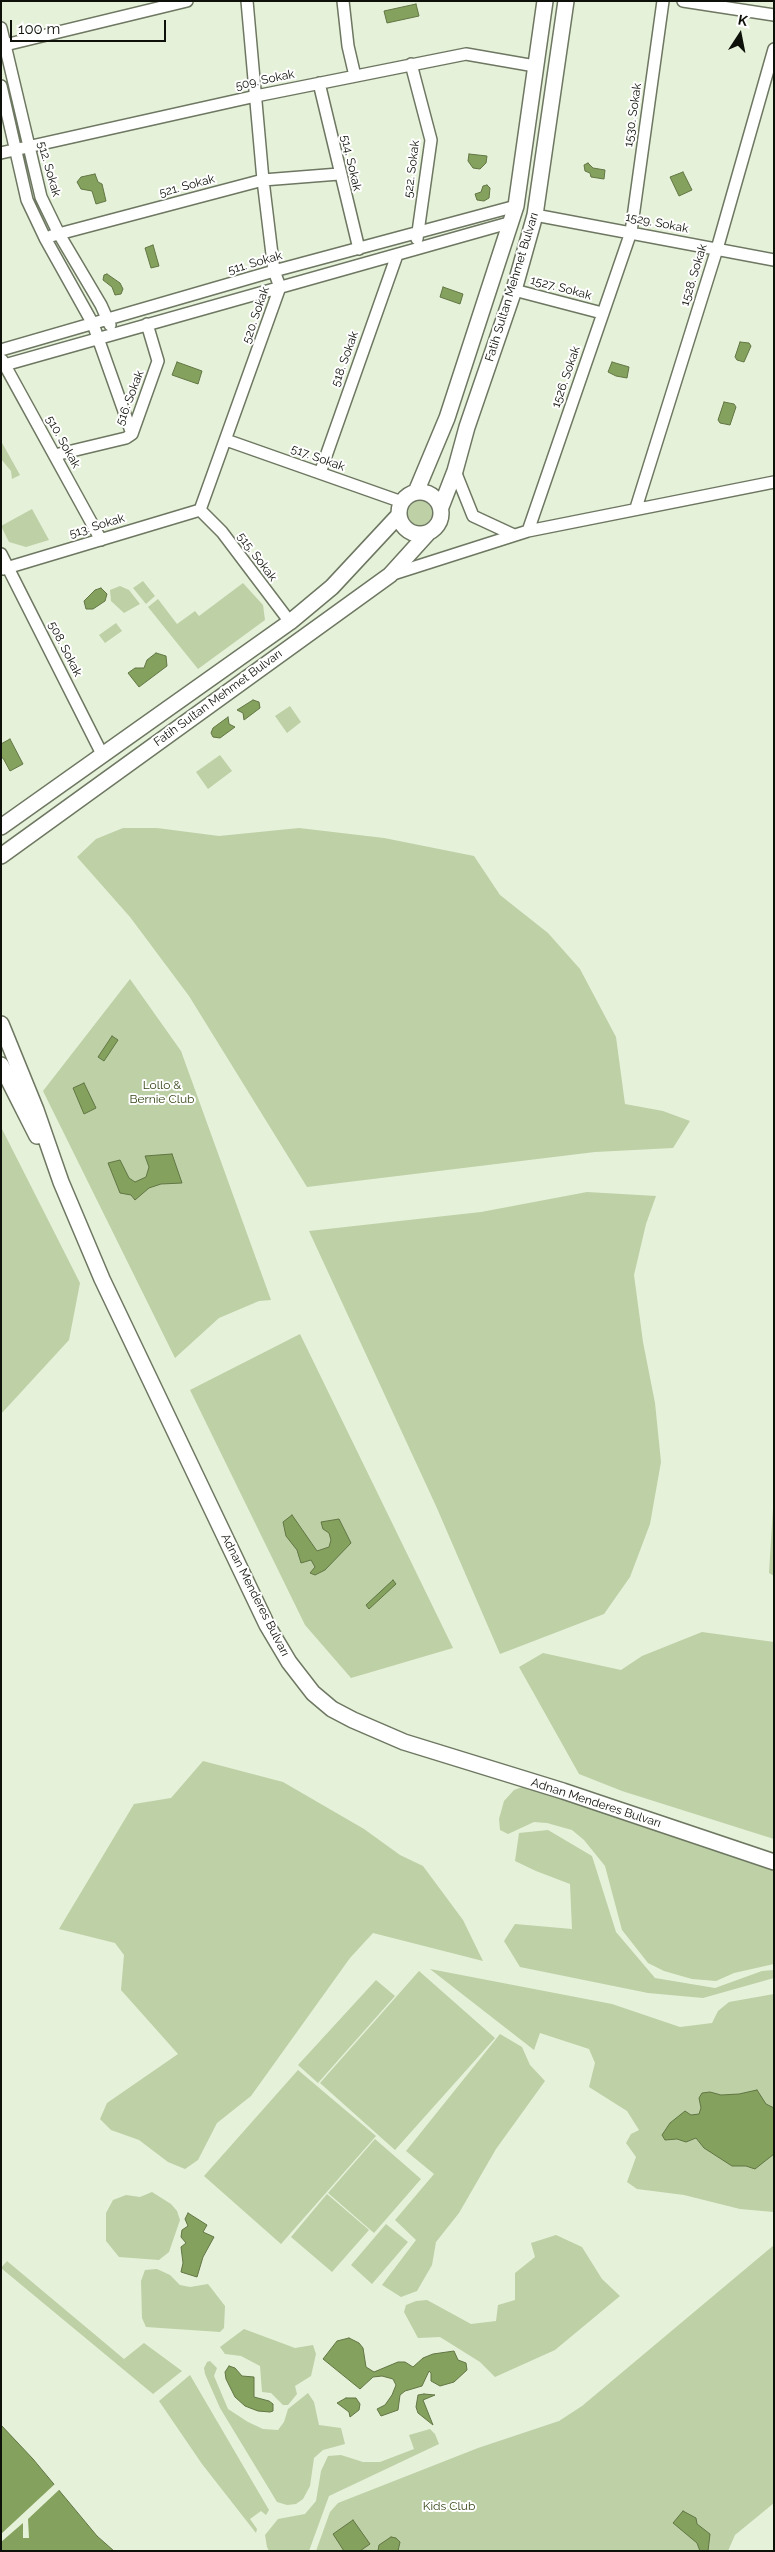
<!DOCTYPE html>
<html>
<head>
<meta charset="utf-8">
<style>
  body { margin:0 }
  #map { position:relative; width:775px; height:2552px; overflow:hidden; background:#e6f1d9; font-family:Raleway,sans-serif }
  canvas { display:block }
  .frame { position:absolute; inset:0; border:2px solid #0d1109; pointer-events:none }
  .north { position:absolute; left:715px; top:10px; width:50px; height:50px; -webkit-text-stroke:4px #fff; paint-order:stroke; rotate:11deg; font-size:14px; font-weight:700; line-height:20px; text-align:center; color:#0d1109 }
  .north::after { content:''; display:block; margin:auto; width:18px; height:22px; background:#0d1109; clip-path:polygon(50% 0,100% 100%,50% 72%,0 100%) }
  .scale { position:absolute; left:10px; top:20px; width:156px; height:22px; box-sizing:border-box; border:2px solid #0d1109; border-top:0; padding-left:6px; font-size:15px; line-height:18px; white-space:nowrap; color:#0d1109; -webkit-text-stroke:4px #fff; paint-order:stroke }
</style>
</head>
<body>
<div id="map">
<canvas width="775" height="2552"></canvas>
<div class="frame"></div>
<div class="north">K</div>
<div class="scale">100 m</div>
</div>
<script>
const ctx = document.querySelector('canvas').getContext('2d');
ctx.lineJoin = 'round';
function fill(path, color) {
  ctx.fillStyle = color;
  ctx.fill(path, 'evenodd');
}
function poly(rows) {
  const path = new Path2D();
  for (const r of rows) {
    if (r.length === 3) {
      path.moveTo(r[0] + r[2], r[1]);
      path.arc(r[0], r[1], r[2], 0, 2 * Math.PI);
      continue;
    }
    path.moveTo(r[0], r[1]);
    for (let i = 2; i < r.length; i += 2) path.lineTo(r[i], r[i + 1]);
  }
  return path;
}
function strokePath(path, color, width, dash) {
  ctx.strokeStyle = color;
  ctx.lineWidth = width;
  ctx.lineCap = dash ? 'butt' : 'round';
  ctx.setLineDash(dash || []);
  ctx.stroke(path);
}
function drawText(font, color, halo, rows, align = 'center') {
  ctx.font = font + ' Raleway,sans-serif';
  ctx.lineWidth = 4;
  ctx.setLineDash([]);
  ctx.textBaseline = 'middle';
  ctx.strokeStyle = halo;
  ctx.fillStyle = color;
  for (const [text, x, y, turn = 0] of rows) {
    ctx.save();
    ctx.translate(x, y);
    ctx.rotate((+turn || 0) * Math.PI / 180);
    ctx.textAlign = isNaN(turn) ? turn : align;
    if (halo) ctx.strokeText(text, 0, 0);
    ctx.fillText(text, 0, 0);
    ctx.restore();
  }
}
fill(poly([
  [1,441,20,475,12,479,11,471,1,459],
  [420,513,12],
  [32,509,49,540,26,547,9,542,1,526],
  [143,581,155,596,146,604,133,588],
  [243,583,263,605,265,620,198,669,148,607,158,599,177,624,195,611,199,616],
  [120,586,129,590,140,604,124,613,111,601,110,590],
  [116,623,122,631,105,643,99,635],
  [290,706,301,722,287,733,275,716],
  [220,755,232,771,208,789,196,772],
  [123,828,157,828,219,836,299,828,384,838,474,856,500,895,548,933,580,969,616,1037,625,1104,663,1111,690,1121,673,1148,595,1152,307,1187,189,996,130,917,77,857,96,839],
  [130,979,181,1051,271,1300,259,1301,219,1318,175,1358,43,1091],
  [1,1127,80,1283,69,1340,1,1414],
  [587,1192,656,1196,646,1224,634,1275,643,1342,655,1403,661,1462,650,1524,630,1577,604,1614,500,1654,436,1506,309,1231,481,1212],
  [300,1334,453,1648,351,1678,305,1625,190,1390],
  [774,1492,774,1576,769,1573],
  [702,1632,774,1642,774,1839,622,1791,579,1774,519,1667,543,1653,621,1670,642,1656],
  [203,1761,283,1782,364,1829,400,1855,423,1866,463,1920,483,1961,373,1933,350,1958,251,2096,217,2123,198,2160,185,2169,168,2162,139,2140,111,2130,100,2119,107,2103,178,2054,121,1990,124,1955,115,1943,59,1929,134,1804,171,1798],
  [525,1786,774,1868,774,1964,734,1973,716,1981,692,1979,664,1971,648,1963,622,1930,605,1866,584,1840,572,1830,547,1823,534,1822,508,1834,500,1830,499,1819,504,1801,514,1790],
  [548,1830,592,1856,616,1932,655,1978,715,1988,762,1971,774,1970,774,1978,703,1998,648,1993,520,1967,504,1941,515,1924,572,1929,570,1884,536,1871,515,1861,519,1833],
  [430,1969,612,2004,680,2027,712,2023,718,2011,729,2002,774,1994,774,2212,740,2209,684,2195,637,2189,627,2182,636,2157,626,2143,631,2134,639,2130,627,2111,589,2087,595,2063,589,2049,540,2033,534,2050],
  [419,1971,495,2038,395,2150,320,2083],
  [376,1980,395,1996,318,2083,298,2065],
  [500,2034,522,2047,530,2065,545,2081,496,2149,459,2213,436,2242,432,2265,417,2291,401,2297,382,2285,416,2240,395,2220,434,2174,406,2151],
  [298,2070,376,2136,281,2244,204,2176],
  [375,2139,421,2179,374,2233,328,2193],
  [152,2192,171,2204,177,2211,180,2220,169,2252,159,2260,119,2257,106,2241,106,2213,113,2200,126,2195,140,2197],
  [327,2194,369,2230,332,2272,291,2237],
  [386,2224,408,2242,372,2284,351,2265],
  [556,2235,582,2247,602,2279,620,2296,555,2350,495,2377,480,2362,440,2337,418,2338,404,2312,406,2305,416,2301,427,2300,471,2324,496,2321,498,2305,515,2300,515,2273,535,2257,531,2243],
  [774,2245,774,2503,735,2535,728,2551,316,2551,330,2512,338,2503,478,2448,559,2421,582,2406],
  [7,2261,124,2359,144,2343,182,2371,153,2394,1,2268],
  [157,2269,170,2275,180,2285,190,2287,208,2284,225,2306,224,2328,220,2332,146,2327,142,2318,141,2281,145,2270],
  [244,2329,295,2348,313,2345,316,2354,311,2376,295,2386,297,2394,288,2405,283,2405,271,2393,262,2392,260,2366,241,2356,225,2354,220,2347],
  [210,2361,217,2368,214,2376,228,2409,248,2422,263,2429,278,2430,284,2422,288,2409,308,2393,314,2402,319,2425,341,2428,345,2444,323,2450,314,2458,310,2486,303,2499,296,2504,287,2505,277,2502,220,2408,205,2374,204,2368,207,2362],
  [190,2375,269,2510,266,2515,261,2511,250,2519,257,2529,256,2533,202,2464,159,2401],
  [430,2429,435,2434,439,2444,329,2496,309,2551,269,2551,267,2547,265,2535,278,2519,305,2514,316,2501,321,2471,328,2456,341,2455,363,2462,380,2462,414,2449,409,2435]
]), '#bdd0a6');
const water = poly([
  [416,4,419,16,387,23,384,11,416,4],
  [469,154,487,156,486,163,480,169,473,168,468,161,469,154],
  [588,163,593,168,605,170,604,179,591,177,590,173,585,171,584,165,588,163],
  [683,172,692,190,679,196,670,177,683,172],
  [95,174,98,182,102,184,106,201,96,204,92,191,81,189,77,182,81,177,95,174],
  [487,185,490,188,489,198,484,201,477,200,475,194,481,192,483,186,487,185],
  [153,245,159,266,151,268,145,248,153,245],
  [107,274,120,283,123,289,121,294,115,295,112,287,103,280,104,275,107,274],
  [443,287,463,294,460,304,440,297,443,287],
  [740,342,749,343,751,346,744,362,737,360,735,357,740,342],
  [177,362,202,371,198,384,172,375,177,362],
  [612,362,629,367,627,378,616,376,608,372,612,362],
  [724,402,734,404,736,407,730,425,720,423,718,420,724,402],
  [101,588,107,594,105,601,93,609,86,609,84,601,95,590,101,588],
  [156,653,166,656,167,666,139,687,128,673,135,668,144,668,147,660,156,653],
  [253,700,259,702,260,708,244,720,243,713,237,710,253,700],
  [228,717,229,724,235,727,220,738,213,737,211,733,213,728,228,717],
  [10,739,23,764,10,771,3,758,1,758,1,744,10,739],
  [112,1036,118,1040,104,1061,98,1057,112,1036],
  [84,1083,96,1108,84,1114,73,1088,84,1083],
  [172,1154,182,1183,161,1184,149,1188,135,1200,131,1195,120,1193,108,1163,120,1160,129,1178,135,1182,146,1177,149,1167,145,1156,172,1154],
  [292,1515,317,1551,329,1547,331,1540,329,1533,323,1529,321,1522,339,1519,351,1543,325,1570,315,1575,310,1573,315,1567,311,1560,301,1563,297,1550,286,1536,283,1522,292,1515],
  [393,1580,396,1584,369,1609,366,1605,393,1580],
  [757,2090,766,2104,774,2108,774,2154,755,2169,746,2166,732,2166,704,2148,696,2138,686,2142,677,2139,665,2140,662,2135,670,2123,685,2111,691,2115,699,2114,701,2108,699,2098,702,2093,710,2092,721,2095,739,2094,757,2090],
  [188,2213,207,2225,203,2232,214,2237,203,2257,197,2277,181,2272,183,2263,181,2247,186,2243,181,2237,182,2230,188,2226,185,2219,188,2213],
  [349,2338,359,2343,363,2348,366,2367,374,2372,398,2362,405,2362,413,2367,423,2358,433,2354,454,2351,458,2360,466,2363,467,2370,454,2382,440,2386,431,2381,431,2373,429,2371,422,2386,405,2391,400,2395,398,2410,381,2416,377,2409,385,2405,392,2395,396,2385,393,2379,382,2376,373,2377,360,2389,323,2359,337,2341,349,2338],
  [229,2366,235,2368,242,2376,254,2377,254,2397,269,2401,273,2404,273,2411,270,2412,258,2411,245,2406,235,2397,226,2379,225,2372,229,2366],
  [424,2394,435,2395,423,2400,433,2425,418,2413,416,2407,418,2395,424,2394],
  [346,2398,356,2398,360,2404,359,2410,350,2417,349,2412,337,2403,346,2398],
  [1,2425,33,2459,97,2536,114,2551,1,2551,1,2425],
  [683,2511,696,2518,697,2524,710,2534,708,2551,700,2551,697,2543,673,2523,683,2511],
  [353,2520,370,2544,360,2551,344,2551,333,2534,353,2520],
  [391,2537,396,2538,400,2542,398,2551,378,2551,379,2545,391,2537]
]);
fill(water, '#85a15e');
strokePath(water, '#617644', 1);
fill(poly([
  [56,2483,61,2488,28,2519,29,2538,23,2538,23,2523,1,2542,1,2534]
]), '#e6f1d9');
const minor = poly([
  [343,1,348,46,355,76],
  [683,1,774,15],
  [1,28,41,197,59,234,101,305,110,325],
  [1,46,187,1],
  [411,64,431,140,417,239],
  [319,83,359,249],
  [1,86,27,200,45,238,93,324,132,434],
  [1,153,256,96,466,54,535,66],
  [535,215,774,260],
  [51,236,263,180,339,174],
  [514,290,602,313],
  [1,350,274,271,516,206],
  [2,360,101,540],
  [1,366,512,222],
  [226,440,402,502],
  [55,455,126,438,132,434,158,361,147,324],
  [455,471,473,516,514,535],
  [320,473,397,255],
  [636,508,717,249,774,49],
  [200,510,280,287,274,271,263,180,247,1],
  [200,510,222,532,290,622],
  [528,531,631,232,663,1],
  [1,554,103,756],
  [3,569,200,510],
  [390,575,528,531,774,482]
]);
const major = poly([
  [420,513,21],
  [416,492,447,418,516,206,545,1],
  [441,507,455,471,467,427,514,290,535,215,566,1],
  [1,827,290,622,332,587,399,515],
  [1,856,390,575,428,533],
  [1,1024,36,1110,61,1182,102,1279,267,1625,289,1662,313,1693,332,1709,353,1720,404,1742,563,1791,774,1862],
  [1,1065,37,1136]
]);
strokePath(minor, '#6d7761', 14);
strokePath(major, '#6d7761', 18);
strokePath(minor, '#fff', 11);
strokePath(major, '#fff', 15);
drawText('12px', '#0d1109', '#fff', [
  ["509. Sokak",265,80,-12],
  ["1530. Sokak",633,115,-82],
  ["514. Sokak",351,163,77],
  ["512. Sokak",49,169,74],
  ["522. Sokak",412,169,-83],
  ["521. Sokak",187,186,-15],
  ["1529. Sokak",657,223,11],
  ["511. Sokak",255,263,-16],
  ["1528. Sokak",694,275,-73],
  ["Fatih Sultan Mehmet Bulvarı",512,287,-73],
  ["1527. Sokak",561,288,15],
  ["520. Sokak",256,315,-71],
  ["518. Sokak",345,359,-70],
  ["1526. Sokak",566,377,-71],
  ["516. Sokak",130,398,-69],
  ["510. Sokak",63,442,61],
  ["517. Sokak",318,458,20],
  ["513. Sokak",97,526,-17],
  ["515. Sokak",257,557,53],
  ["508. Sokak",65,649,63],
  ["Fatih Sultan Mehmet Bulvarı",218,698,-36],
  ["Adnan Menderes Bulvarı",255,1595,63],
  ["Adnan Menderes Bulvarı",596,1803,18]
]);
drawText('12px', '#324414', '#fff', [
  ["Lollo &",162,1085],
  ["Bernie Club",162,1099],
  ["Kids Club",449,2506]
]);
</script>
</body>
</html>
